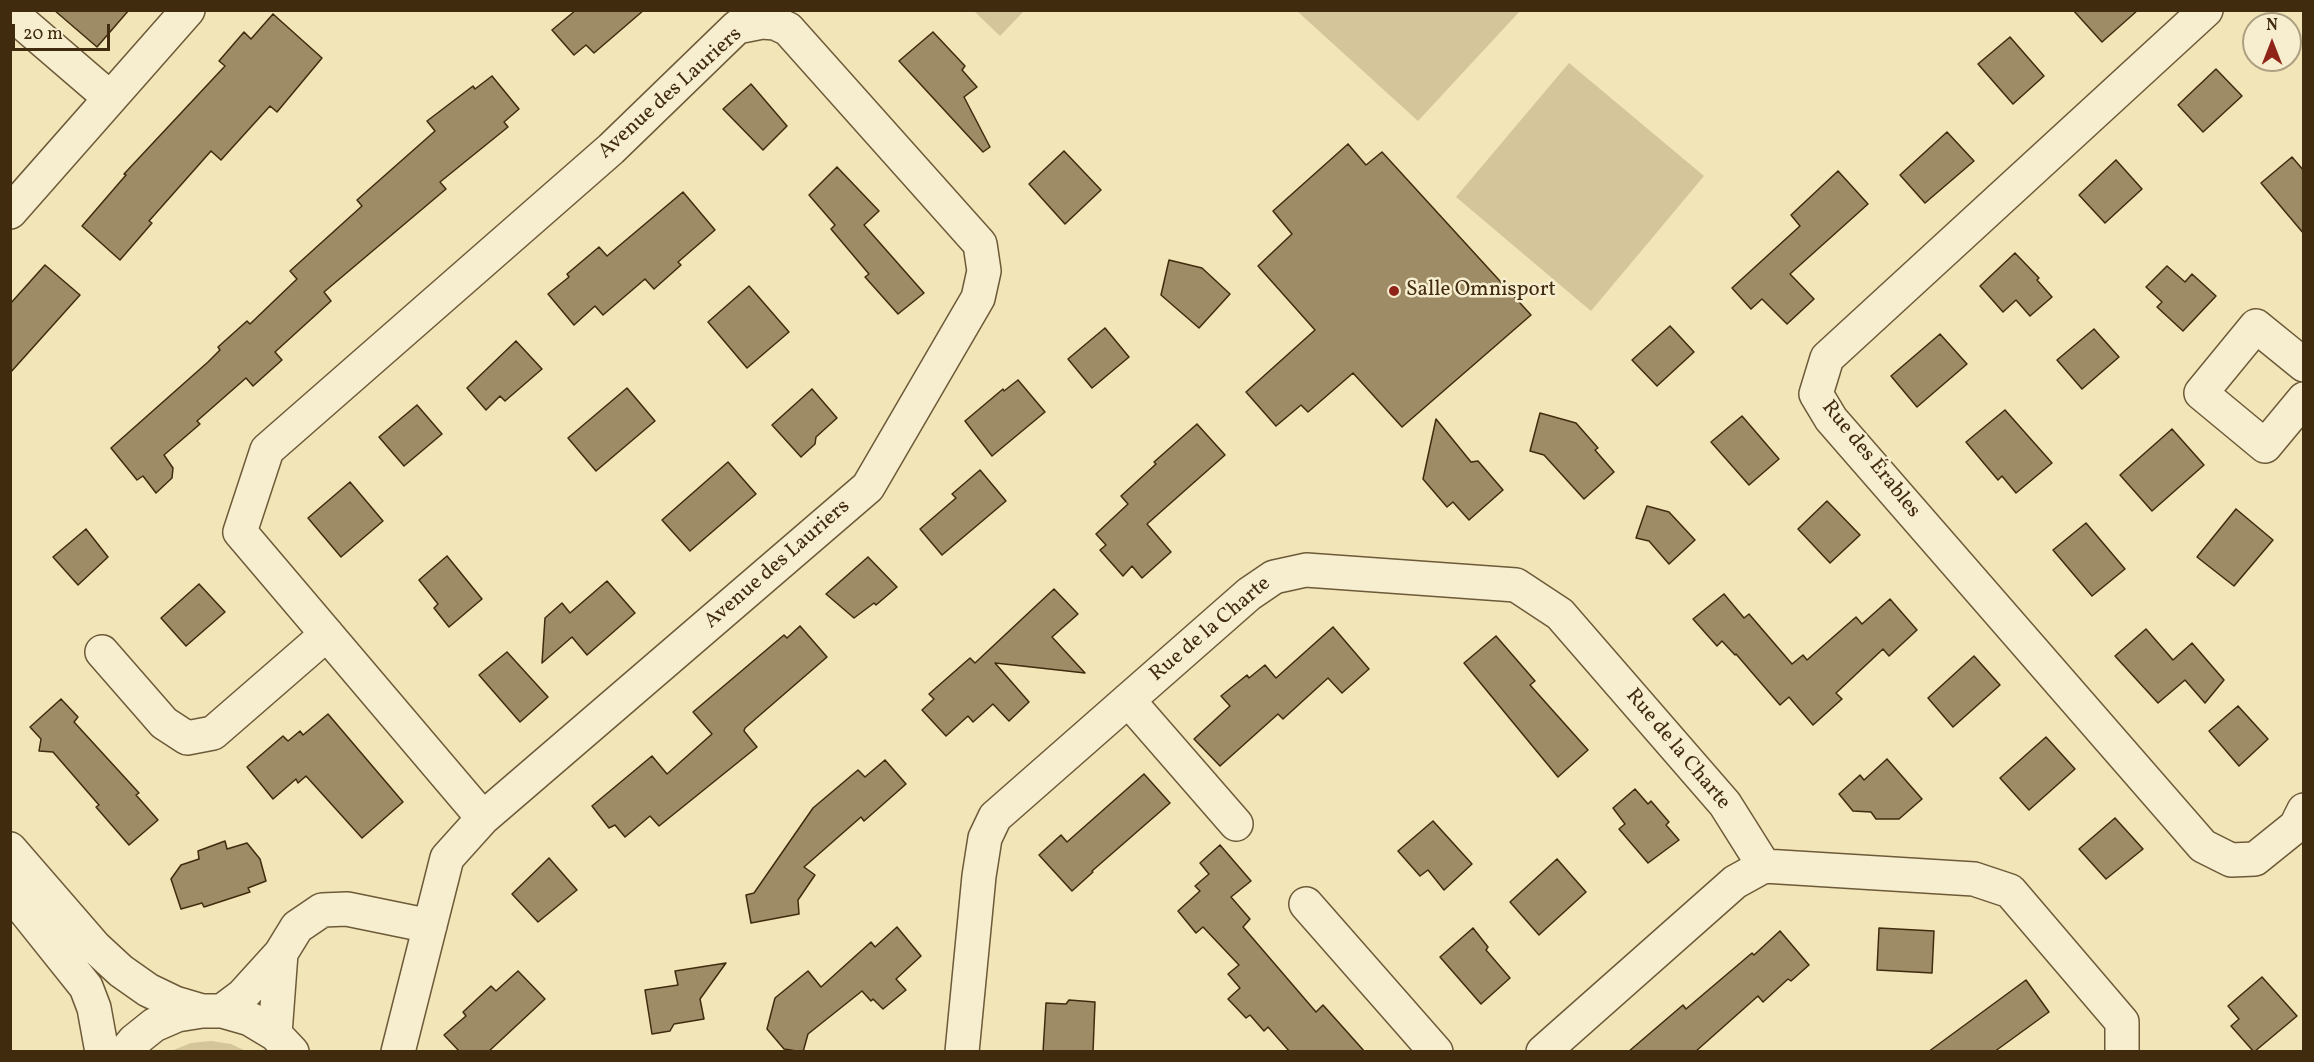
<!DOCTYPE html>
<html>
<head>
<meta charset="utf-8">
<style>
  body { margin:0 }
  #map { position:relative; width:2314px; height:1062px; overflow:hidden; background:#f2e5b7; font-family:Vollkorn,serif }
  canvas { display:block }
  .frame { position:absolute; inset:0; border:12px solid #412b0e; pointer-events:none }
  .north { position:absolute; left:2242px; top:12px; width:60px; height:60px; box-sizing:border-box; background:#f7eed0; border:2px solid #aea082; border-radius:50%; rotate:0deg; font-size:16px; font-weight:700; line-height:24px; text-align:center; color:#412b0e }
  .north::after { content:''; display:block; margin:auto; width:21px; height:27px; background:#8f2418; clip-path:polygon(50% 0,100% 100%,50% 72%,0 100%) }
  .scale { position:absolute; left:12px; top:24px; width:98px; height:27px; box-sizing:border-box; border:3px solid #412b0e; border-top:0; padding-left:8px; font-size:18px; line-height:21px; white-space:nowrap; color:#412b0e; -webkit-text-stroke:4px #f7eed0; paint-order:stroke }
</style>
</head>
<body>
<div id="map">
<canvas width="2314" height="1062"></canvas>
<div class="frame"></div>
<div class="north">N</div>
<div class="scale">20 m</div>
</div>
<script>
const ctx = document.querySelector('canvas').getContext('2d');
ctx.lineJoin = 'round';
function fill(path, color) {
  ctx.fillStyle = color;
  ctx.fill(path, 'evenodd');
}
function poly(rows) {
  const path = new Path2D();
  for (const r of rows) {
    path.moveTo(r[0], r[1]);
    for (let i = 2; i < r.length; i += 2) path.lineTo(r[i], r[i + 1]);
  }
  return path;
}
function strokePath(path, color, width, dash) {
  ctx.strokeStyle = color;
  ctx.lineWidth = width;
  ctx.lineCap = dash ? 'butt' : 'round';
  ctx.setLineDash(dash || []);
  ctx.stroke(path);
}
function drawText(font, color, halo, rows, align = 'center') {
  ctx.font = font + ' Vollkorn,serif';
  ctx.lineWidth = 5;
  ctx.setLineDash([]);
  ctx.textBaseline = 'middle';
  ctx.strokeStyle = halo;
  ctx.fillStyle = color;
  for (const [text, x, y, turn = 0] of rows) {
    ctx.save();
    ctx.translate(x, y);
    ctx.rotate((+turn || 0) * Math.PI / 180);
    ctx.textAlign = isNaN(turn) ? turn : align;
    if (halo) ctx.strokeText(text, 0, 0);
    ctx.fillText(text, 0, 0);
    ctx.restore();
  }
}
fill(poly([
  [974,11,1024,11,1000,36],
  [1297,11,1520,11,1418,121],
  [1569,63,1704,176,1591,311,1456,197],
  [211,1041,231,1044,246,1051,171,1051,191,1043]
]), '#d4c59a');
const building = poly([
  [54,10,129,10,97,47,54,10],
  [576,10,644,10,594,53,586,45,574,55,552,30,576,10],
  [2073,10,2138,10,2102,42,2073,10],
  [273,14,322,58,277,112,270,106,221,160,211,151,149,221,152,223,120,260,82,226,126,175,124,174,225,66,219,61,244,32,251,39,273,14],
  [933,32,965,66,962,70,977,87,964,97,990,147,983,152,899,61,933,32],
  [2010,37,2044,76,2013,104,1978,64,2010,37],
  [2216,69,2242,96,2203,132,2178,105,2216,69],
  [492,76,519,109,504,122,508,127,440,182,446,189,324,292,331,301,275,352,282,360,253,386,246,378,197,421,200,424,164,455,173,468,172,478,156,493,143,476,137,480,111,448,208,362,220,350,218,347,247,321,250,324,297,279,290,271,362,206,357,200,435,131,427,121,473,86,475,89,492,76],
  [751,84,787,126,763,150,723,109,751,84],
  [1947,132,1974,161,1925,203,1900,175,1947,132],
  [1348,144,1366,165,1382,152,1531,315,1402,427,1353,373,1308,412,1301,405,1276,426,1246,392,1315,330,1258,266,1292,234,1273,211,1348,144],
  [1064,151,1101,190,1065,224,1029,184,1064,151],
  [2292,157,2304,171,2304,234,2261,183,2292,157],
  [2116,160,2142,189,2105,223,2079,195,2116,160],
  [837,167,879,211,864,225,924,293,898,314,865,277,869,274,831,229,835,225,809,195,837,167],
  [1838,171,1868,204,1790,274,1814,299,1787,324,1762,299,1751,309,1732,288,1800,226,1791,215,1838,171],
  [683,192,715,230,678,262,681,265,654,289,645,279,603,315,595,306,574,325,548,294,569,277,567,274,599,247,607,256,683,192],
  [2015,253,2039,278,2037,280,2052,297,2030,316,2016,300,2003,312,1980,286,2015,253],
  [1169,260,1202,268,1230,294,1199,328,1161,295,1169,260],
  [45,265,80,295,10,373,10,304,45,265],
  [2167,266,2185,282,2192,274,2216,296,2183,331,2157,307,2162,302,2146,287,2167,266],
  [749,286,789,332,747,368,708,322,749,286],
  [1670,326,1694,352,1657,386,1632,360,1670,326],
  [1105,328,1129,357,1092,388,1068,359,1105,328],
  [2094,329,2119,357,2082,389,2057,360,2094,329],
  [1940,334,1967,364,1917,407,1891,376,1940,334],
  [516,341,542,369,505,401,500,396,486,410,467,388,516,341],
  [1018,380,1045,412,992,456,965,421,1003,389,1004,391,1018,380],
  [627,388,655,421,596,471,568,438,627,388],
  [812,389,837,418,816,437,815,444,801,457,772,425,812,389],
  [417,405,442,434,404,466,379,437,417,405],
  [2005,410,2052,463,2016,493,2002,476,1998,480,1966,442,2005,410],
  [1540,413,1576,423,1598,448,1595,450,1614,472,1584,499,1544,455,1530,451,1540,413],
  [1742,416,1779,459,1749,485,1711,442,1742,416],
  [1436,419,1471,462,1478,461,1503,490,1469,520,1453,502,1447,507,1423,479,1436,419],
  [1197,424,1225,455,1147,524,1171,552,1142,578,1132,566,1123,576,1100,550,1106,545,1096,534,1128,504,1121,496,1156,464,1154,462,1197,424],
  [2172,429,2204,465,2152,511,2120,475,2172,429],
  [728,462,756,494,690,551,662,520,728,462],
  [980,470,1006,501,942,555,920,529,956,498,952,494,980,470],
  [350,482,383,521,341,557,308,518,350,482],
  [1827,501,1860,535,1830,563,1798,529,1827,501],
  [1647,506,1669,512,1695,540,1669,564,1649,541,1636,538,1647,506],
  [2236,509,2273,540,2234,586,2197,557,2236,509],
  [2086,523,2125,569,2092,596,2053,550,2086,523],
  [86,529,108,557,78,585,53,557,86,529],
  [447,556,482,599,449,627,434,608,438,604,419,580,447,556],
  [868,557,897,587,876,605,874,603,854,618,826,594,868,557],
  [607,581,635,613,587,655,572,637,542,663,545,618,562,603,570,613,607,581],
  [199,584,225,612,186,646,161,618,199,584],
  [1054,589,1078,614,1052,637,1085,673,995,663,1029,702,1009,721,993,704,973,722,968,716,946,736,922,710,934,699,929,694,970,658,975,663,1054,589],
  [1724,594,1744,618,1749,614,1792,664,1803,655,1807,660,1856,617,1862,624,1890,599,1917,630,1889,656,1883,649,1836,693,1842,699,1813,725,1789,697,1780,705,1736,654,1735,655,1722,641,1717,646,1693,619,1724,594],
  [800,626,827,657,745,728,744,731,757,747,659,826,650,816,625,837,615,825,609,828,592,806,652,756,667,774,712,734,693,712,784,635,787,638,800,626],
  [1333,627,1369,669,1342,693,1328,678,1283,719,1278,714,1220,766,1194,739,1230,706,1221,696,1247,675,1249,678,1265,665,1276,678,1333,627],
  [2146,629,2173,660,2192,643,2224,680,2205,703,2185,680,2158,703,2115,656,2146,629],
  [1496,636,1535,681,1530,685,1588,750,1558,777,1464,663,1496,636],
  [507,652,548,697,520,722,479,675,507,652],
  [1974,656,2000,685,1953,727,1928,698,1974,656],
  [61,699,78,717,74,722,139,793,136,795,158,820,129,845,96,807,99,805,53,752,39,751,41,739,30,727,61,699],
  [2238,706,2268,739,2239,766,2209,731,2238,706],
  [328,714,403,802,362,838,306,776,298,783,296,779,273,799,247,767,283,736,288,741,300,731,303,735,328,714],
  [2046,737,2075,769,2029,810,2000,778,2046,737],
  [1887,759,1922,799,1899,819,1876,819,1871,812,1853,811,1839,794,1860,775,1864,780,1887,759],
  [885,760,906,784,864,821,861,817,804,867,815,875,798,900,799,914,751,923,746,895,754,893,813,808,858,770,865,777,885,760],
  [1144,774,1170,803,1092,871,1093,872,1072,891,1039,855,1061,835,1067,842,1144,774],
  [1635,789,1648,804,1651,801,1669,822,1666,825,1679,840,1648,863,1619,829,1625,824,1613,808,1635,789],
  [2115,818,2143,849,2106,879,2079,849,2115,818],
  [1433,821,1472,864,1444,890,1428,870,1420,876,1398,851,1433,821],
  [225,841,227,849,247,843,260,859,266,881,248,888,250,892,204,907,202,903,181,909,171,879,181,865,199,859,198,851,225,841],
  [1220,845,1251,881,1231,897,1250,919,1243,927,1316,1012,1323,1005,1365,1052,1290,1052,1268,1027,1264,1031,1250,1015,1246,1018,1228,999,1240,988,1228,974,1239,965,1203,927,1196,933,1178,911,1200,891,1195,886,1209,874,1200,863,1220,845],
  [549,858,577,890,538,922,512,894,549,858],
  [1557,859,1586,892,1539,935,1510,902,1557,859],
  [897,927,921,956,896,979,906,990,883,1009,873,999,871,1001,862,991,808,1034,803,1052,784,1049,767,1029,775,998,808,971,821,987,871,942,875,947,897,927],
  [1473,928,1488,947,1486,950,1510,978,1481,1004,1440,957,1473,928],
  [1879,928,1934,931,1932,973,1877,970,1879,928],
  [1780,931,1809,965,1791,981,1788,979,1763,1002,1758,996,1695,1052,1628,1052,1683,1005,1686,1009,1752,953,1754,955,1780,931],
  [726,963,700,999,704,1019,674,1024,670,1031,652,1034,645,990,678,985,675,971,726,963],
  [518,971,545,999,488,1052,460,1052,444,1035,466,1016,463,1012,491,986,496,991,518,971],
  [2262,977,2297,1016,2254,1052,2231,1026,2239,1019,2228,1006,2262,977],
  [2026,980,2049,1012,1994,1052,1928,1052,2026,980],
  [1069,1000,1095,1002,1093,1052,1043,1052,1046,1003,1066,1004,1069,1000]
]);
fill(building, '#9d8c66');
strokePath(building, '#412b0e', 1.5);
const minor = poly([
  [2206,10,1827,358,1816,394,1831,419,2203,846,2231,860,2255,859,2296,826,2304,810],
  [10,12,110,98],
  [10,212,188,10],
  [2304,365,2256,326,2201,393,2265,446,2304,399],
  [102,652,164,723,187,738,213,733,327,634],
  [1128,700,1236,824],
  [10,849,95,947,121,971,148,990,175,1003,202,1011],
  [10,892,86,987,94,1008,102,1052],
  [1306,904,1436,1052],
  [222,1011,242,996,281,953,297,927,322,910,347,909,430,926],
  [275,1034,281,953],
  [125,1052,134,1041,154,1025,177,1015,202,1011,222,1011,250,1019,275,1034,292,1052],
  [398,1052,447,858,483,818,868,487,978,298,984,271,980,244,788,29,775,23,762,22,737,27,611,149,267,450,240,532,483,818],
  [962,1052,979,876,985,838,995,817,1249,594,1274,577,1306,570,1516,585,1560,614,1725,804,1764,866],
  [1543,1052,1735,882,1764,866,1974,879,2010,891,2122,1022,2122,1052]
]);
strokePath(minor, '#6d5a38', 36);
strokePath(minor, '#f7eed0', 33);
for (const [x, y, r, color] of [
  [1394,291,6,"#8f2418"]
]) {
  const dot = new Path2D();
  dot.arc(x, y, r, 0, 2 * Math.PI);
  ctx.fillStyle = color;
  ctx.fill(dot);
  strokePath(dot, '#f7eed0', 2);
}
drawText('21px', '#412b0e', '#f7eed0', [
  ["Avenue des Lauriers",671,94,-42],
  ["Rue des Érables",1870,460,51],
  ["Avenue des Lauriers",778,565,-41],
  ["Rue de la Charte",1211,630,-40],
  ["Rue de la Charte",1677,750,50]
]);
drawText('21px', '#412b0e', '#f7eed0', [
  ["Salle Omnisport",1406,291]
], 'left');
</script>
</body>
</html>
